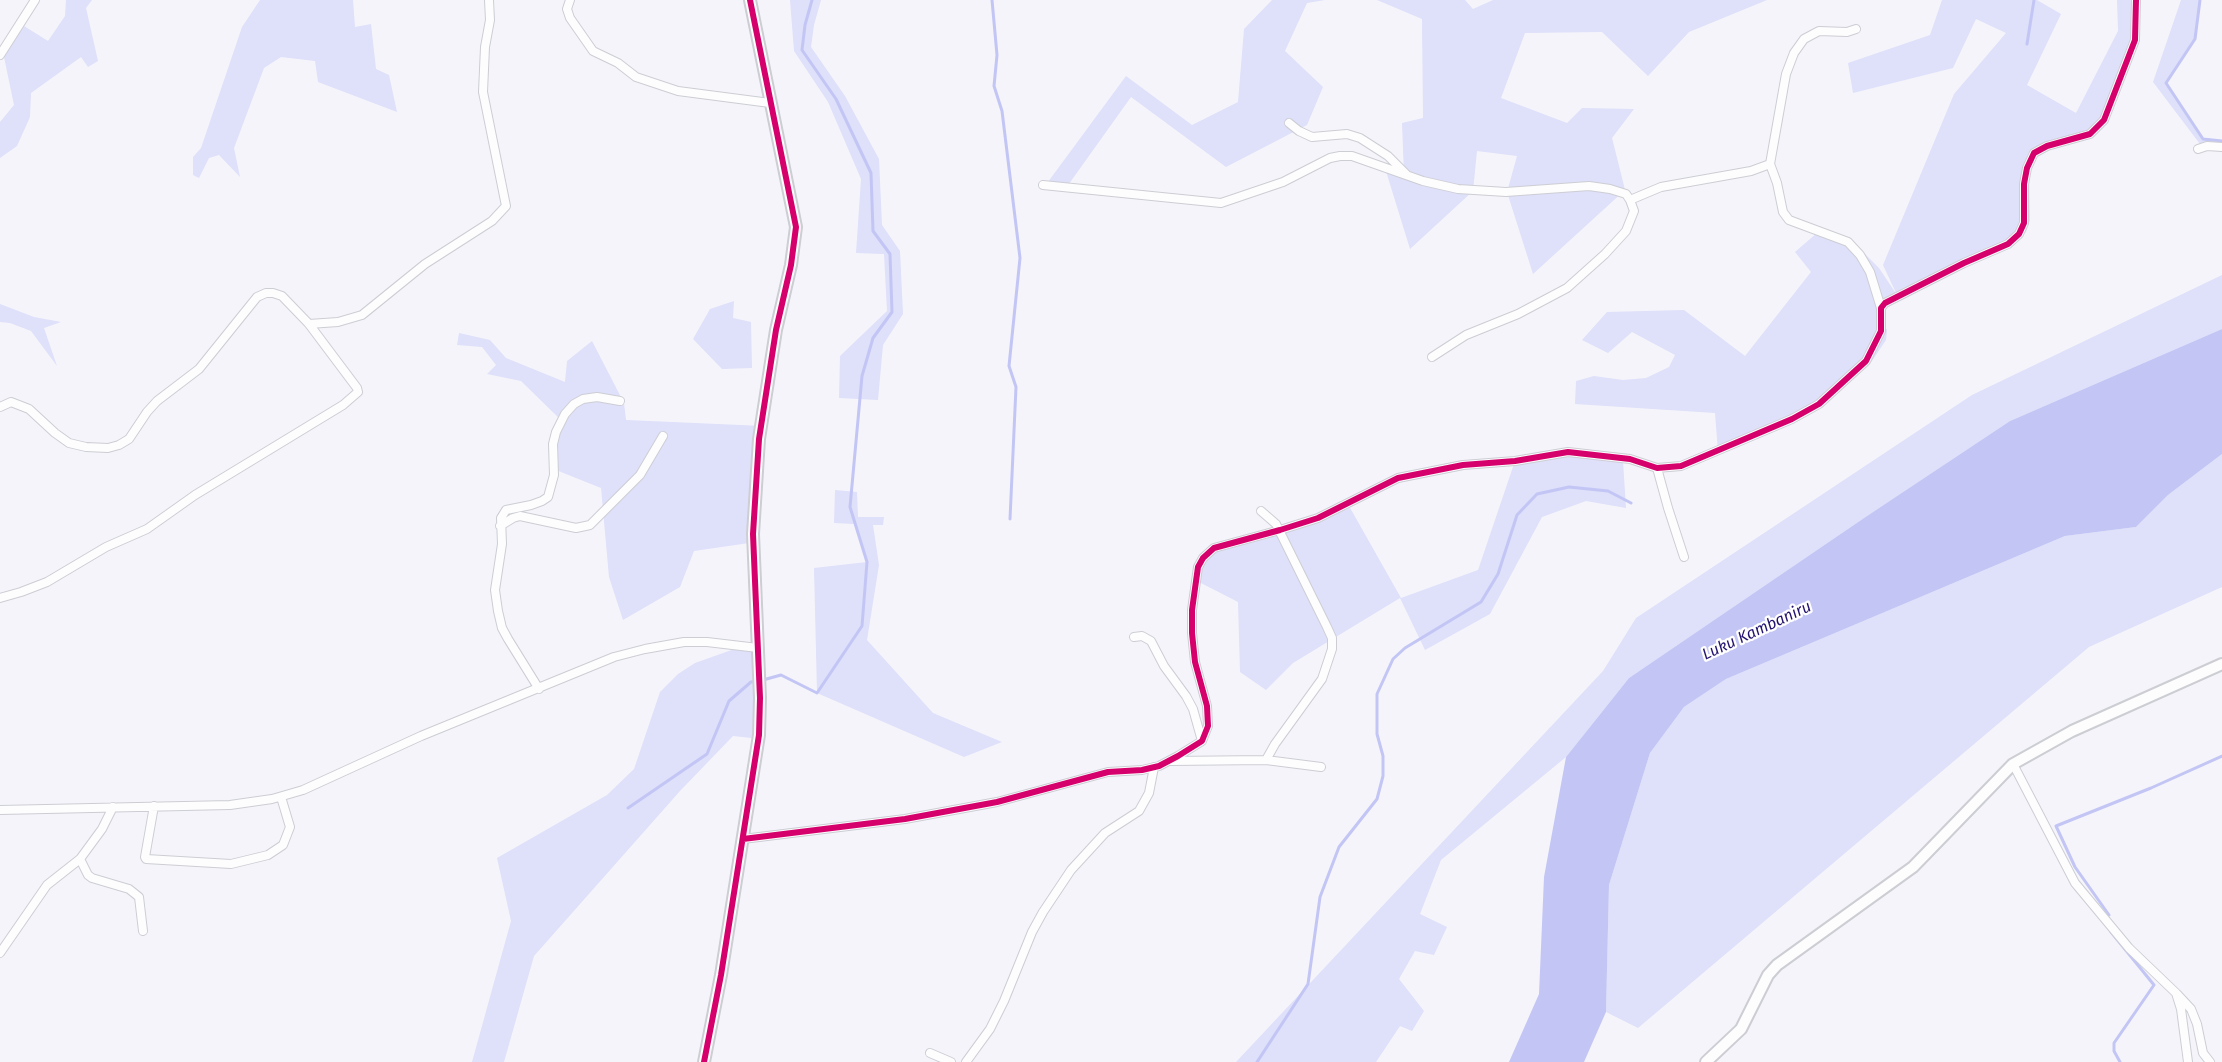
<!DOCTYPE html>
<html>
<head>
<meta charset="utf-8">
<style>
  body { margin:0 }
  canvas { display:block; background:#f4f4fa }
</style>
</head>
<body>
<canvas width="2222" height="1062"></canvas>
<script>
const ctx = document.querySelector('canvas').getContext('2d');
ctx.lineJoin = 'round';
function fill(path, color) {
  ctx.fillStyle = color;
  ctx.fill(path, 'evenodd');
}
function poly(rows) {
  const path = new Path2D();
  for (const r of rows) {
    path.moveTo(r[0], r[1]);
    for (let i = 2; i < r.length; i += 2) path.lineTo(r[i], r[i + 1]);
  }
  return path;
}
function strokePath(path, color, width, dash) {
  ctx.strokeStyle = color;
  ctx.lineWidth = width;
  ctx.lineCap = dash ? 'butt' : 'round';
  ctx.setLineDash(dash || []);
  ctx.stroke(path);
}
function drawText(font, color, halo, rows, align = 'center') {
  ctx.font = font + ' "Fira Sans",sans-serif';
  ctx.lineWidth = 4.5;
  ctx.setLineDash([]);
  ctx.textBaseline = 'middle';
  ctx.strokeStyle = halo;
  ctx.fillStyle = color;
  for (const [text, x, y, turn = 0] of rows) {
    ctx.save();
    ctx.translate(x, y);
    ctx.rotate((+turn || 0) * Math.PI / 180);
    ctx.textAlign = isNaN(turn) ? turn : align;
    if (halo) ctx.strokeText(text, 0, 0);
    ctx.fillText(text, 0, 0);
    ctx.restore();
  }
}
fill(poly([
  [66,0,92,0,86,8,98,61,88,67,81,57,31,93,30,117,17,146,0,158,0,122,14,105,4,57,24,26,48,41,65,16],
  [260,0,353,0,355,27,371,24,376,69,389,75,397,112,318,82,315,61,281,57,264,68,234,148,240,177,219,155,209,158,199,178,193,175,193,157,201,148,242,27],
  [790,0,821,0,814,25,811,47,845,96,879,159,882,225,900,251,903,314,883,345,878,400,839,398,840,356,887,311,884,254,856,253,861,179,828,102,794,51],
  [1272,0,1325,0,1307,3,1285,51,1323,87,1307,125,1226,167,1131,97,1066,188,1045,186,1126,76,1192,125,1238,102,1244,29],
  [1377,0,1465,0,1473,9,1493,0,1767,0,1689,32,1648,76,1602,32,1525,33,1501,98,1567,123,1582,108,1634,109,1612,138,1625,190,1533,274,1507,192,1517,156,1477,151,1473,191,1410,249,1385,168,1404,175,1402,123,1423,118,1422,19],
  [1942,0,2037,0,2061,14,2027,85,2076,113,2118,31,2117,0,2138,0,2139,26,2136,50,2121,79,2110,115,2089,137,2045,150,2035,157,2029,170,2030,220,2026,232,2015,243,1972,261,1900,301,1887,304,1882,311,1882,322,1887,330,1886,340,1872,361,1817,408,1718,452,1715,413,1575,404,1576,381,1594,376,1623,380,1646,378,1669,367,1675,355,1632,332,1608,353,1582,340,1607,312,1684,310,1745,356,1811,272,1795,252,1817,233,1860,249,1879,268,1897,295,1883,265,1954,94,2006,33,1976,19,1953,68,1853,93,1848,63,1930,35],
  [2181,0,2200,0,2195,39,2166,83,2203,139,2222,141,2222,150,2203,148,2153,82],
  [2222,275,2222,329,2010,421,1867,516,1629,678,1566,757,1441,860,1420,914,1447,927,1434,955,1415,951,1399,979,1424,1011,1412,1031,1400,1026,1376,1062,1236,1062,1603,671,1636,618,1972,395],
  [734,301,733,318,751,322,752,368,722,369,693,339,710,309],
  [0,304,34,317,61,322,44,328,57,366,31,331,10,323,0,322],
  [459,333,490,340,506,358,565,382,567,361,592,341,624,403,626,420,763,426,756,542,694,551,680,587,623,620,609,577,601,488,556,470,556,441,564,423,521,381,487,374,496,365,482,347,457,345],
  [2222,454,2222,587,2089,647,1638,1028,1606,1012,1609,885,1650,753,1684,707,1726,679,2065,536,2136,527,2168,495],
  [1568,455,1623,461,1626,508,1586,501,1542,517,1490,614,1425,650,1400,598,1293,663,1266,690,1240,672,1238,602,1197,581,1205,558,1217,549,1349,506,1401,598,1478,570,1515,461],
  [835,490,857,492,858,517,884,517,883,525,873,525,879,565,867,640,933,713,1002,742,964,757,817,693,814,568,867,562,854,524,834,523],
  [740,647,759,649,761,739,733,736,680,791,534,956,504,1062,472,1062,511,921,497,858,607,795,634,769,660,692,678,674,695,663]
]), '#dfe0fa');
fill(poly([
  [2222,329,2222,454,2168,495,2136,527,2065,536,1726,679,1684,707,1650,753,1609,885,1606,1012,1584,1062,1509,1062,1539,994,1544,877,1566,757,1629,678,1867,516,2010,421]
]), '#c3c6f4');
strokePath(poly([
  [992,0,997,55,994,86,1002,111,1020,258,1009,366,1016,387,1010,519],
  [2200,0,2195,39,2166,83,2203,139,2222,141],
  [2027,44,2034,0],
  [763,680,781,675,817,693,862,626,867,562,850,507,862,376,873,338,892,312,890,254,873,231,871,173,836,99,802,50,805,25,812,0],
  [628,808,707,754,729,701,751,682,757,681],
  [2104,918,2109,915,2075,867,2056,826,2151,788,2222,756],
  [2111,932,2154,985,2114,1043,2114,1051,2120,1062],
  [1257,1062,1308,984,1320,897,1339,847,1377,799,1383,776,1383,756,1377,734,1377,694,1393,659,1405,648,1481,602,1498,574,1517,515,1537,494,1569,487,1608,491,1631,503]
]), '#c3c6f4', 3);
const street = poly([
  [570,0,567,9,570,18,593,51,618,63,636,77,678,91,770,103],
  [1856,29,1847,32,1819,31,1804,39,1794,53,1786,74,1770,164,1777,183,1783,212,1789,220,1848,242,1860,255,1870,272,1881,308],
  [0,55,35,0],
  [1289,123,1299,131,1312,137,1347,134,1360,138,1388,156,1406,174],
  [2198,149,2207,146,2222,147],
  [1043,185,1221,203,1283,182,1330,158,1340,156,1352,156,1423,181,1458,189,1506,192,1589,186,1610,189,1626,194,1630,200,1634,211,1626,231,1605,254,1567,288,1518,314,1466,335,1432,357],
  [1630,200,1661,187,1751,171,1770,164],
  [309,324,338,322,362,315,425,264,492,221,506,206,483,92,485,47,490,20,489,0],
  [0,407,11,402,29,409,55,433,69,443,86,447,108,448,119,445,129,439,147,412,157,401,199,369,257,297,266,293,273,293,282,296,309,324,357,388,358,392,343,405,195,495,147,529,106,547,47,582,21,592,0,598],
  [1657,468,1668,508,1684,557],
  [1261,511,1276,524,1327,627,1332,638,1332,649,1322,679,1275,744,1266,760],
  [500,526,513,518,520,516,576,528,590,525,640,475,663,436],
  [1134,637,1142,636,1151,641,1164,666,1186,696,1193,709,1202,741],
  [539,689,508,639,502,628,498,611,495,590,502,544,501,518,506,510,531,505,542,501,548,497,554,475,553,444,556,432,565,414,574,404,583,399,597,397,620,401],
  [1170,761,1266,760,1321,767],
  [2013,764,2075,883,2129,948,2176,993,2181,1009,2188,1062],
  [154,806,145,857,146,859,231,864,268,855,283,845,290,827,281,797],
  [0,810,230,805,272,799,303,790,421,736,614,657,645,649,684,642,707,642,758,648],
  [743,839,905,819,997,802,1108,772,1142,770,1159,766,1178,756,1202,741,1208,726,1207,706,1195,662,1192,633,1192,610,1198,567,1203,558,1214,548,1280,530,1318,518,1398,478,1463,465,1515,461,1568,452,1630,459,1657,468,1681,466,1792,419,1819,404,1866,361,1881,331,1881,308,1885,303,1964,263,2008,244,2019,234,2024,223,2024,184,2027,168,2034,153,2047,146,2090,134,2104,120,2135,40,2136,0],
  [80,859,88,875,92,878,129,889,139,897,143,931],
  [0,953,47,885,80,859,102,829,113,807],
  [2177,994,2191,1009,2197,1024,2203,1053,2210,1062],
  [930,1053,951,1062],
  [966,1062,990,1029,1004,1001,1032,932,1043,912,1071,870,1105,833,1139,811,1149,793,1154,767]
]);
const secondary = poly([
  [704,1062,721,975,759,735,760,698,753,534,759,439,776,330,791,265,796,227,750,0],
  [1706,1062,1741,1029,1768,975,1777,965,1913,867,2013,764,2072,731,2222,664]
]);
strokePath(street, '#cdced4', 10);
strokePath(secondary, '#cdced4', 14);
strokePath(street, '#fdfdfe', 8);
strokePath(secondary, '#fdfdfe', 10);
strokePath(poly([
  [743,839,905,819,997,802,1108,772,1142,770,1159,766,1178,756,1202,741,1208,726,1207,706,1195,662,1192,633,1192,610,1198,567,1203,558,1214,548,1280,530,1318,518,1398,478,1463,465,1515,461,1568,452,1630,459,1657,468,1681,466,1792,419,1819,404,1866,361,1881,331,1881,308,1885,303,1964,263,2008,244,2019,234,2024,223,2024,184,2027,168,2034,153,2047,146,2090,134,2104,120,2135,40,2136,0],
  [704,1062,721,975,759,735,760,698,753,534,759,439,776,330,791,265,796,227,750,0]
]), '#d6006c', 6);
drawText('italic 16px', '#25146e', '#fff', [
  ["Luku Kambaniru",1757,631,-25]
]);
</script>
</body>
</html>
